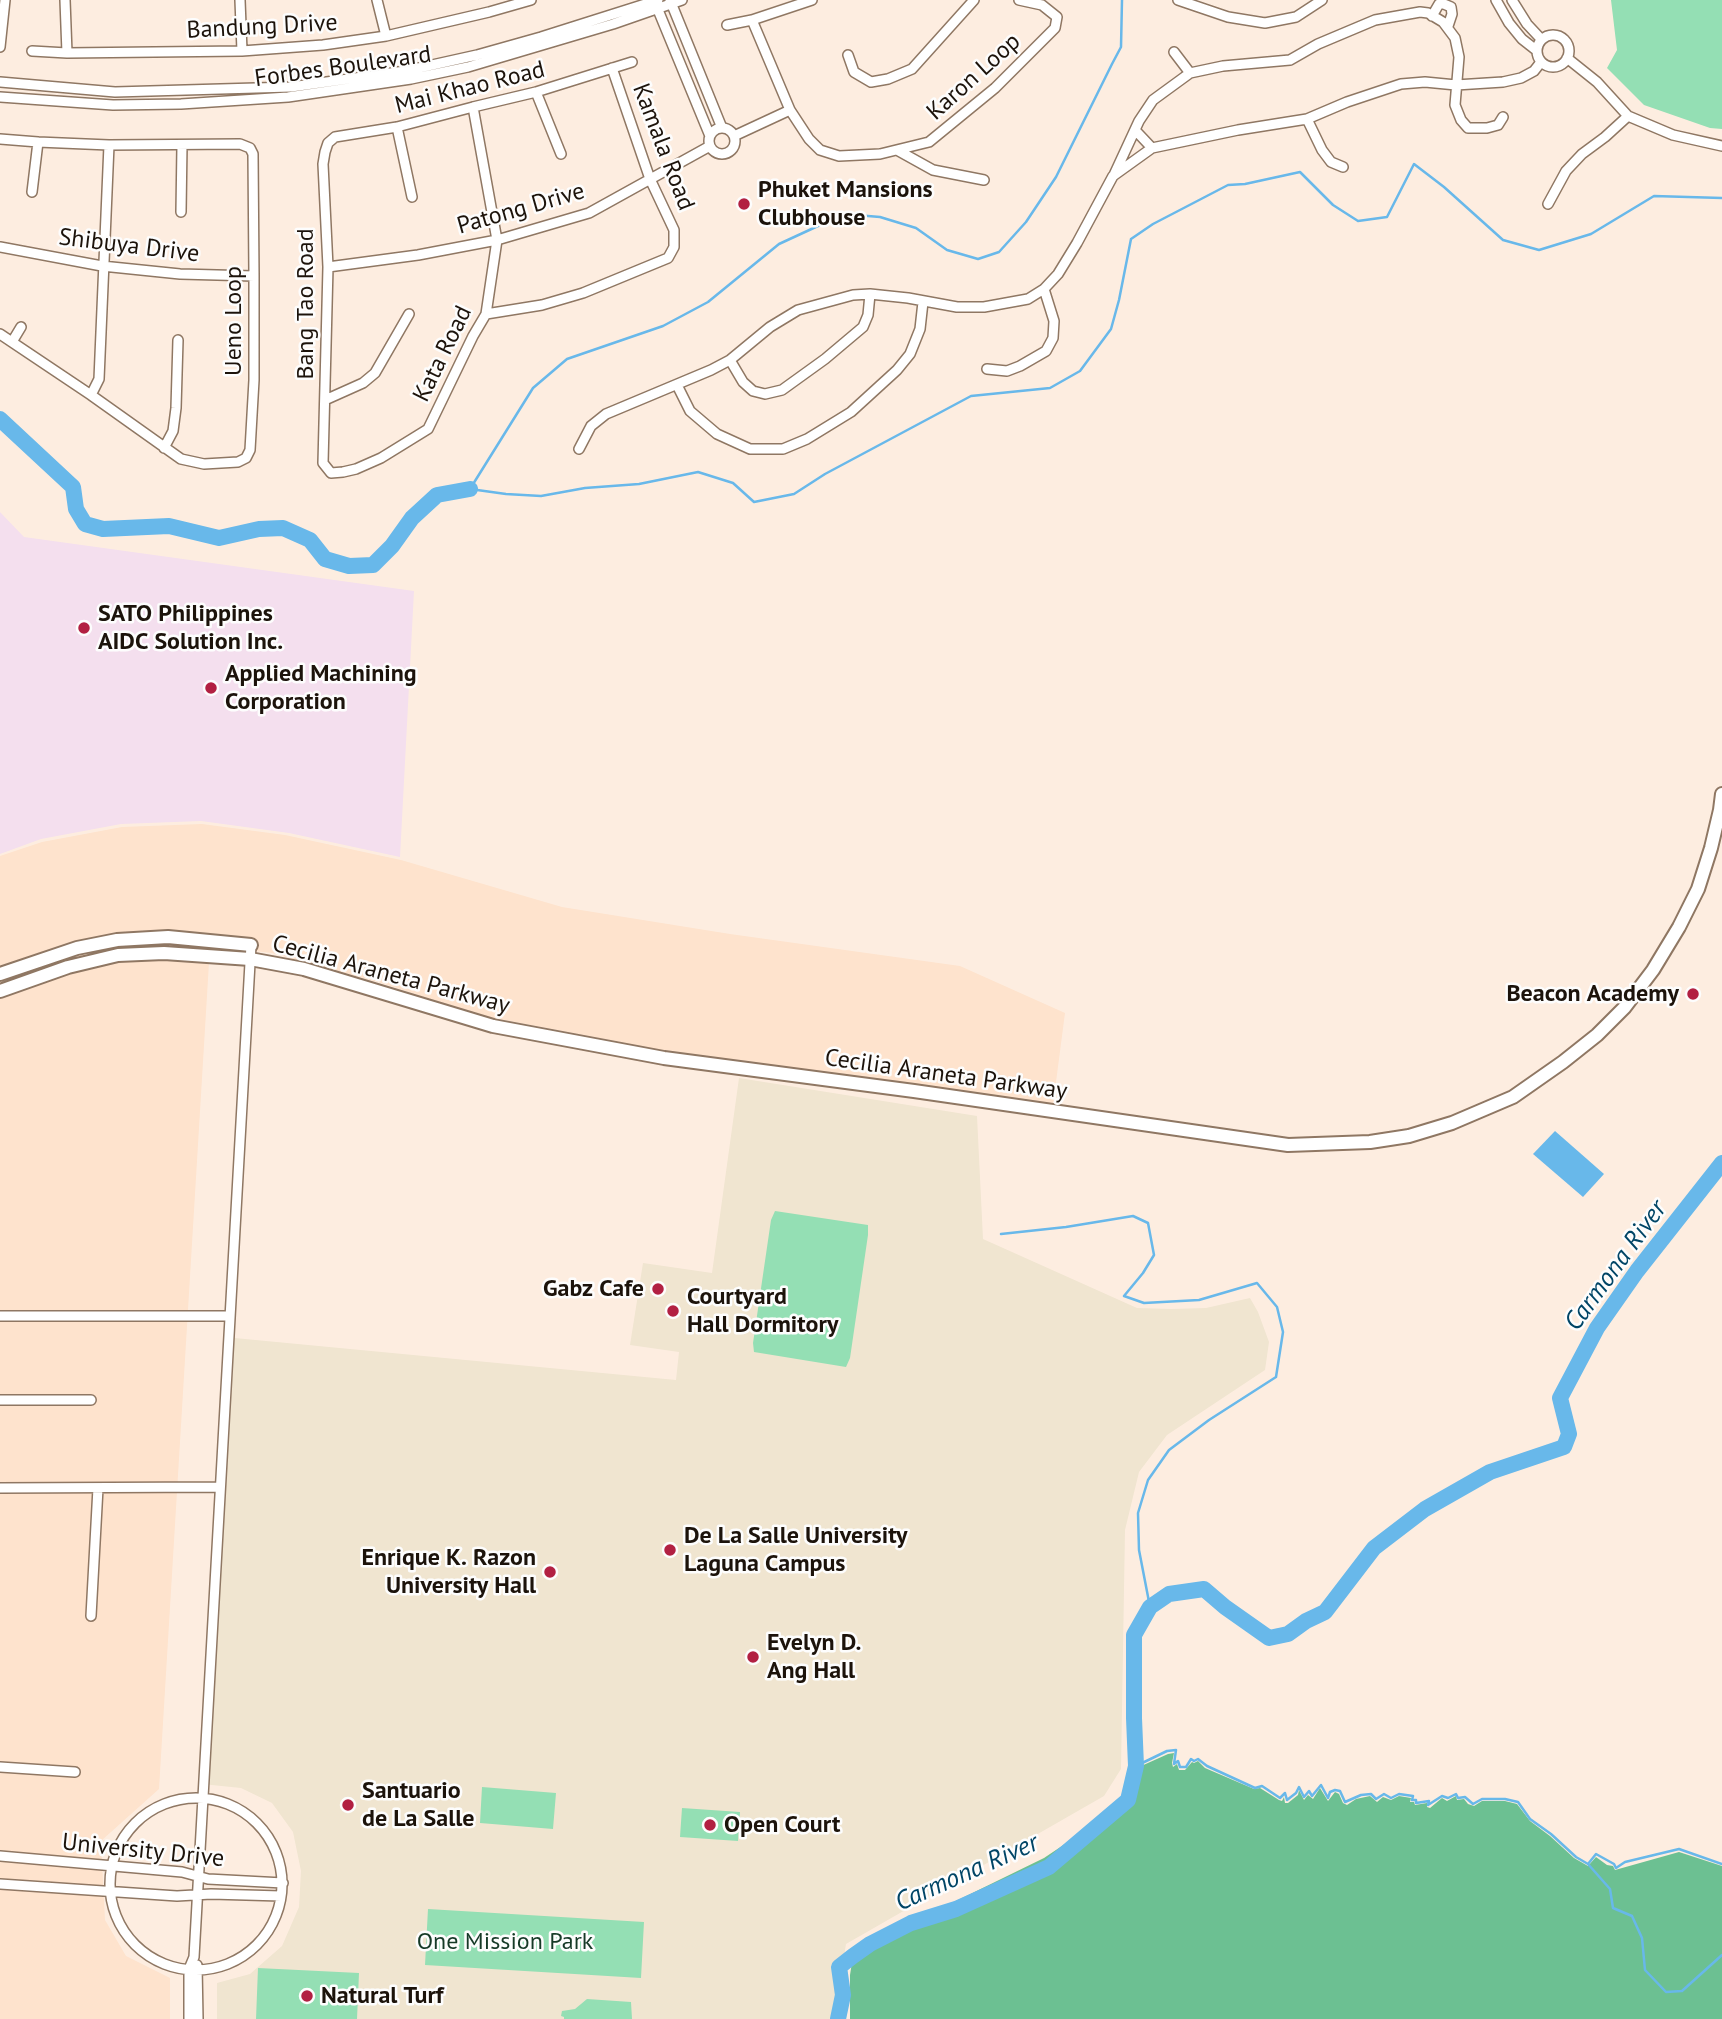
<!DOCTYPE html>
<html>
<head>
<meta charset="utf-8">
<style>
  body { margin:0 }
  canvas { display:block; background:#fdede0 }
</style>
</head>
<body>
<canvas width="1722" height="2019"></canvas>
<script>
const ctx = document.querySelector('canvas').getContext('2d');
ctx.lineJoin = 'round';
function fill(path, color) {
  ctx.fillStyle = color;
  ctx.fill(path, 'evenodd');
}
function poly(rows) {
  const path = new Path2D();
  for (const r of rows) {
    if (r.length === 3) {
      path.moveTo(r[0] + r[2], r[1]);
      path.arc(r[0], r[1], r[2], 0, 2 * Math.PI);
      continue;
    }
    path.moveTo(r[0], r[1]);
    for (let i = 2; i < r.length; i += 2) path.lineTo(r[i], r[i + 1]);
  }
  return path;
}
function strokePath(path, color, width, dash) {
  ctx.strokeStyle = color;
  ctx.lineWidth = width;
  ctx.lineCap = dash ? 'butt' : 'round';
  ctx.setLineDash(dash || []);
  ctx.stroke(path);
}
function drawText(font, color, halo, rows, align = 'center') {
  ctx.font = font + ' "PT Sans",sans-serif';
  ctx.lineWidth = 5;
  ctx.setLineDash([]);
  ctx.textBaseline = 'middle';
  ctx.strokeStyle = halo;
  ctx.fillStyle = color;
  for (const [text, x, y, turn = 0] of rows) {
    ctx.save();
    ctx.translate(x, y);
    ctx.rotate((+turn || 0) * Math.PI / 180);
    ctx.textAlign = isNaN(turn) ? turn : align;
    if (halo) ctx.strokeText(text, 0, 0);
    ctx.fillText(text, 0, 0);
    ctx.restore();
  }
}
fill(poly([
  [202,824,285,835,401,860,562,907,730,934,960,966,1065,1013,1053,1105,712,1060,599,1038,483,1016,378,982,272,953,210,946,159,1789,101,1841,105,1920,126,1956,170,1978,170,2019,0,2019,0,856,42,842,122,827]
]), '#fee3cd');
fill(poly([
  [0,512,24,537,414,591,400,857,289,833,201,821,121,824,41,839,0,854]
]), '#f4dfee');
fill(poly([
  [739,1078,977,1116,983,1239,1137,1308,1171,1309,1206,1308,1250,1298,1258,1312,1269,1342,1265,1370,1167,1435,1139,1472,1125,1530,1121,1769,1104,1796,846,1944,834,2019,217,2019,217,1983,250,1974,282,1946,299,1907,301,1871,293,1832,272,1803,241,1788,202,1784,220,1487,224,1337,676,1380,679,1352,630,1345,643,1263,712,1273]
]), '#f0e5d0');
fill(poly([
  [1611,0,1722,0,1722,129,1710,128,1644,105,1607,68,1617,50],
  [775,1211,868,1225,868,1235,850,1358,846,1367,754,1352,753,1343,771,1220],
  [482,1787,556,1793,553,1829,480,1823],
  [682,1808,740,1812,738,1841,680,1837],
  [428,1909,644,1922,641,1978,425,1965],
  [258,1968,359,1973,357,2019,256,2019],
  [587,1999,631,2002,632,2019,564,2019,564,2017,561,2016,562,2011,575,2009]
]), '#94dfb4');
fill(poly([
  [1174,1753,1172,1763,1173,1767,1177,1764,1179,1770,1185,1770,1192,1762,1194,1763,1198,1761,1205,1768,1254,1789,1260,1788,1279,1800,1282,1801,1284,1797,1285,1803,1288,1803,1298,1795,1299,1790,1304,1800,1308,1795,1313,1799,1320,1788,1328,1801,1335,1792,1339,1794,1343,1803,1347,1805,1356,1799,1370,1796,1377,1802,1383,1797,1391,1800,1399,1796,1411,1798,1410,1802,1414,1802,1415,1805,1427,1803,1427,1807,1430,1808,1442,1798,1447,1801,1456,1796,1457,1800,1464,1799,1468,1804,1474,1806,1482,1801,1505,1801,1517,1804,1530,1821,1550,1836,1574,1858,1588,1866,1596,1857,1607,1865,1613,1866,1615,1870,1679,1852,1722,1866,1722,2019,850,2019,850,1975,853,1956,870,1945,911,1923,1044,1858,1129,1801,1139,1767,1168,1754]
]), '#6cc092');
fill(poly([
  [1555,1131,1604,1174,1583,1197,1533,1154]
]), '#68b8ea');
strokePath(poly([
  [1122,0,1121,47,1112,64,1056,177,1026,222,999,252,978,259,947,250,916,228,880,217,844,214,779,244,708,302,663,326,567,359,533,388,470,489,506,494,541,496,585,488,639,484,698,472,733,483,754,502,794,494,825,474,971,396,1050,388,1080,371,1111,329,1119,300,1131,239,1153,224,1228,185,1245,184,1300,172,1333,205,1358,221,1387,217,1414,164,1444,187,1503,240,1539,250,1591,234,1654,196,1722,198],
  [1001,1234,1066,1227,1133,1216,1148,1223,1154,1255,1143,1273,1124,1296,1144,1303,1199,1300,1257,1283,1277,1307,1283,1332,1276,1377,1209,1420,1169,1450,1148,1480,1138,1513,1139,1550,1150,1607],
  [1136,1766,1167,1751,1176,1750,1174,1764,1178,1761,1180,1767,1186,1767,1191,1759,1194,1761,1198,1759,1207,1766,1255,1788,1262,1786,1280,1798,1285,1793,1287,1800,1296,1793,1299,1787,1304,1797,1309,1791,1312,1796,1321,1785,1328,1798,1330,1792,1335,1790,1340,1791,1345,1802,1361,1795,1371,1794,1376,1799,1384,1794,1391,1798,1399,1794,1413,1796,1412,1800,1416,1800,1416,1803,1429,1801,1428,1805,1442,1796,1448,1798,1456,1794,1458,1798,1465,1797,1473,1804,1482,1799,1505,1799,1518,1802,1530,1819,1551,1834,1576,1857,1588,1864,1610,1889,1613,1908,1632,1916,1642,1938,1645,1970,1666,1992,1682,1991,1722,1955],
  [1588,1864,1596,1854,1614,1864,1616,1868,1625,1862,1679,1849,1722,1864]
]), '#68b8ea', 2.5);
strokePath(poly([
  [0,419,73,487,76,509,85,524,103,529,169,526,219,538,259,529,283,528,310,540,325,559,349,566,373,565,392,546,412,518,437,495,470,489],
  [838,2019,843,1995,839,1967,853,1956,870,1944,911,1923,956,1909,1049,1867,1128,1800,1136,1766,1134,1718,1134,1635,1150,1607,1169,1594,1204,1589,1225,1607,1269,1638,1288,1634,1306,1621,1325,1612,1374,1548,1425,1509,1490,1472,1564,1447,1569,1434,1560,1398,1597,1328,1637,1271,1722,1163]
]), '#68b8ea', 16);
const street = poly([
  [65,0,67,53],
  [240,0,242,51],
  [377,0,386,36],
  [670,0,722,128],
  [812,0,752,20,790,110,809,139,820,150,839,156,880,154,929,142,995,88,1055,28,1057,17,1042,5,1019,0],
  [1178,0,1228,17,1265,23,1296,17,1322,0],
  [1496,0,1509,23,1522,39,1536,50],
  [1512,0,1527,24,1541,39],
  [656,5,710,136],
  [1432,16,1439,4,1444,4,1451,7,1452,14,1448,26],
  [727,25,752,20],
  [1553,51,16],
  [0,47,5,0],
  [32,51,67,53,242,51,323,45,386,36,489,12,531,0],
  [1174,52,1190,73],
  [848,55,854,72,871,82,888,79,912,69,974,0],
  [1567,58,1597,82,1628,116,1673,135,1722,146],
  [0,82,115,92,291,87,405,71,477,55,541,37,658,0],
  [536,92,561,154],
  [0,97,113,105,181,104,288,97,411,79,468,67,613,24,682,0],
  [473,107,497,240,486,314,473,336,428,429,381,458,356,469,343,472,331,473,323,463,328,267,323,164,325,152,328,143,335,137,397,127,473,107,536,92,632,62],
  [1307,119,1322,150,1331,162,1343,167],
  [397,127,412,197],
  [722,141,13],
  [1135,130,1152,148],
  [734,136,790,110],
  [0,139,38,142,109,145,240,144,250,148,253,154,254,276,254,380,250,450,246,458,238,462,204,464,181,459,91,395,0,334],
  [897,150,933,170,984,180],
  [1114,175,1139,121,1153,100,1190,73,1223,66,1290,60,1318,44,1375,20,1420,12,1428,13,1443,22,1455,38,1459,57,1455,105,1461,120,1468,128,1487,128,1498,125,1503,117],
  [32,192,38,142],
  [1548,204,1566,171,1582,154,1605,137,1628,116],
  [181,212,182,145],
  [0,247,102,266,180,274,254,276],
  [328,267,418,255,497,240,589,213,710,146],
  [486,314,542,305,583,293,668,258,674,247,674,230,650,179,612,68],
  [12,342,21,327],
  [730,360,743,382,753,391,765,394,782,390,825,359,863,327,868,315,870,294],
  [987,369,1007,371,1020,366,1046,351,1053,338,1054,321,1044,289],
  [677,385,690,411,717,434,750,449,783,449,807,439,851,412,897,370,910,354,920,329,923,302],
  [91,395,99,379,109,145],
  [325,400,363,383,375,373,409,314],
  [164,448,173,431,176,408,178,340],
  [579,449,591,426,606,414,711,370,730,360,770,327,798,310,853,295,870,294,908,298,957,307,984,307,1028,299,1044,289,1058,274,1077,243,1113,176,1152,148,1238,130,1307,119,1347,102,1401,84,1425,82,1456,85,1503,82,1521,78,1534,71,1541,62],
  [0,1316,230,1316],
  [0,1400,91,1400],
  [0,1488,220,1487],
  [91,1616,98,1488],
  [0,1767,75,1772],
  [196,1884,86],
  [0,1856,182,1872,208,1879,283,1883],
  [0,1884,177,1896,211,1894,281,1896],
  [197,1965,198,2019],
  [189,2019,189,1969,194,1957,251,945]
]);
const secondary = poly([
  [0,974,77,948,117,940,168,937,251,945],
  [0,991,68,967,118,955,164,953,250,959,304,969,493,1026,664,1058,914,1091,1288,1145,1370,1142,1409,1136,1452,1123,1513,1097,1563,1062,1597,1035,1625,1007,1653,970,1679,927,1698,889,1711,848,1720,810,1722,794]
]);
strokePath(street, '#8f7763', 12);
strokePath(secondary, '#8f7763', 16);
strokePath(street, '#fff', 9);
strokePath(secondary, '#fff', 12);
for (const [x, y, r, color] of [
  [744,204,7,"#b22042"],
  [84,628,7,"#b22042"],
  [211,688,7,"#b22042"],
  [1693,994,7,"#b22042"],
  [658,1289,7,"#b22042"],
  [673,1311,7,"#b22042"],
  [670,1550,7,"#b22042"],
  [550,1572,7,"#b22042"],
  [753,1657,7,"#b22042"],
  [348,1805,7,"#b22042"],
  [710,1825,7,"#b22042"],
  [307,1996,7,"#b22042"]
]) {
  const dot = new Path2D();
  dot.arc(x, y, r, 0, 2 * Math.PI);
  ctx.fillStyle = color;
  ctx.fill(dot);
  strokePath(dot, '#fdfdfd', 2.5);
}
drawText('24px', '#1c130b', '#fdfdfd', [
  ["Bandung Drive",262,27,-3],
  ["Forbes Boulevard",343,67,-8],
  ["Karon Loop",974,77,-42],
  ["Mai Khao Road",470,88,-14],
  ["Kamala Road",663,147,69],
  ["Patong Drive",521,209,-16],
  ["Shibuya Drive",129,246,7],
  ["Bang Tao Road",306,304,-90],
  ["Ueno Loop",234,321,-90],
  ["Kata Road",443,354,-64],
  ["Cecilia Araneta Parkway",391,975,15],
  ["Cecilia Araneta Parkway",946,1075,8],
  ["University Drive",143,1851,6]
]);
drawText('bold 24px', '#1c130b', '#fdfdfd', [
  ["Phuket Mansions",758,190],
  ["Clubhouse",758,218],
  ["SATO Philippines",98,614],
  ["AIDC Solution Inc.",98,642],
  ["Applied Machining",225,674],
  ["Corporation",225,702],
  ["Beacon Academy",1679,994,"right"],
  ["Gabz Cafe",644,1289,"right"],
  ["Courtyard",687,1297],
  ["Hall Dormitory",687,1325],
  ["De La Salle University",684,1536],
  ["Laguna Campus",684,1564],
  ["Enrique K. Razon",536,1558,"right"],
  ["University Hall",536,1586,"right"],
  ["Evelyn D.",767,1643],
  ["Ang Hall",767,1671],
  ["Santuario",362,1791],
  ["de La Salle",362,1819],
  ["Open Court",724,1825],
  ["Natural Turf",321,1996]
], 'left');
drawText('24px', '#163a27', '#fdfdfd', [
  ["One Mission Park",505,1942]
]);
drawText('italic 26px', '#004566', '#fdfdfd', [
  ["Carmona River",1616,1266,-54],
  ["Carmona River",967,1873,-24]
]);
</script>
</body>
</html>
